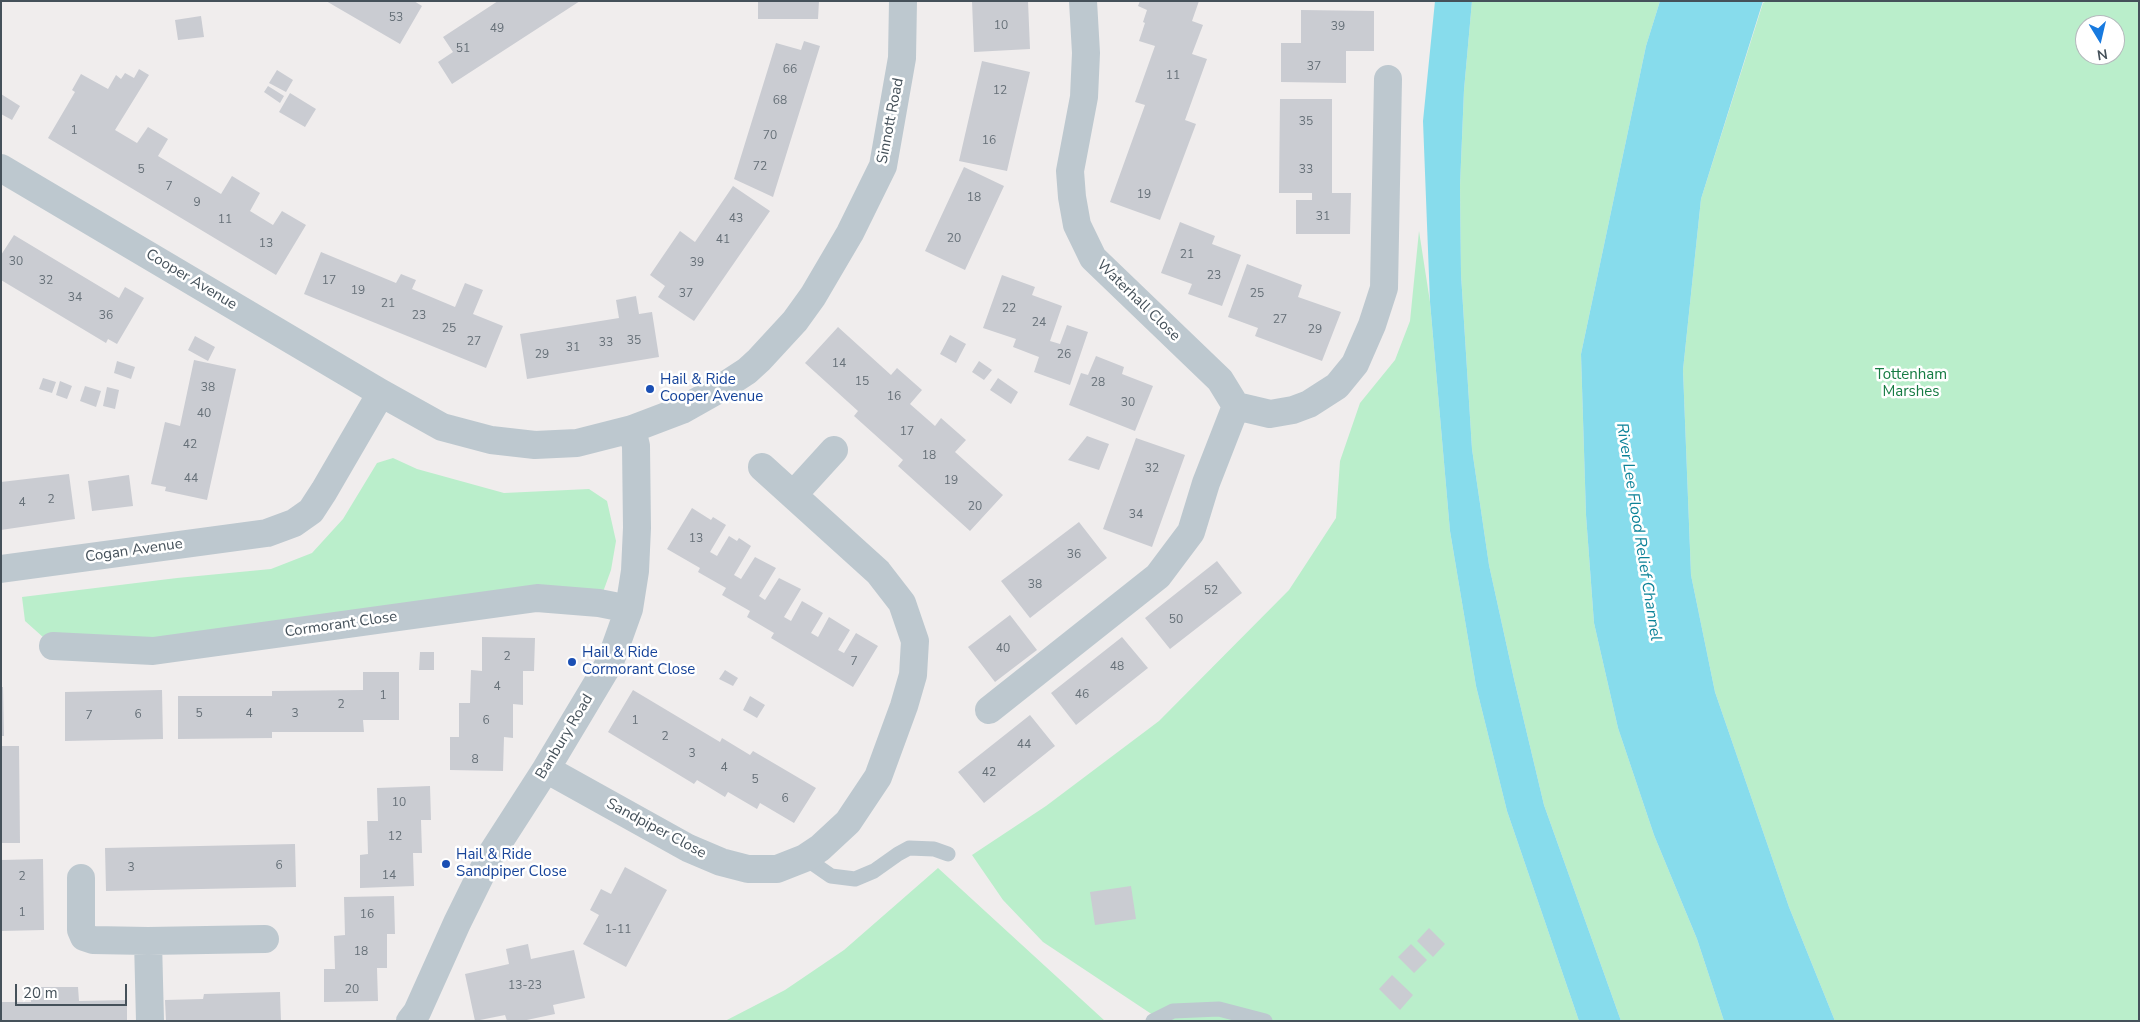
<!DOCTYPE html>
<html>
<head>
<meta charset="utf-8">
<style>
  body { margin:0 }
  #map { position:relative; width:2140px; height:1022px; overflow:hidden; background:#f0eded; font-family:"Nunito Sans",sans-serif }
  canvas { display:block }
  .frame { position:absolute; inset:0; border:2px solid #45515a; pointer-events:none }
  .north { position:absolute; left:2075px; top:15px; width:50px; height:50px; box-sizing:border-box; background:#fff; border:1px solid #b5b9bd; border-radius:50%; rotate:171deg; font-size:14px; font-weight:700; line-height:20px; text-align:center; color:#45515a }
  .north::after { content:''; display:block; margin:auto; width:18px; height:22px; background:#187adf; clip-path:polygon(50% 0,100% 100%,50% 72%,0 100%) }
  .scale { position:absolute; left:15px; top:984px; width:112px; height:22px; box-sizing:border-box; border:2px solid #45515a; border-top:0; padding-left:6px; font-size:15px; line-height:18px; white-space:nowrap; color:#45515a; -webkit-text-stroke:4px #fff; paint-order:stroke }
</style>
</head>
<body>
<div id="map">
<canvas width="2140" height="1022"></canvas>
<div class="frame"></div>
<div class="north">N</div>
<div class="scale">20 m</div>
</div>
<script>
const ctx = document.querySelector('canvas').getContext('2d');
ctx.lineJoin = 'round';
function fill(path, color) {
  ctx.fillStyle = color;
  ctx.fill(path, 'evenodd');
}
function poly(rows) {
  const path = new Path2D();
  for (const r of rows) {
    path.moveTo(r[0], r[1]);
    for (let i = 2; i < r.length; i += 2) path.lineTo(r[i], r[i + 1]);
  }
  return path;
}
function strokePath(path, color, width, dash) {
  ctx.strokeStyle = color;
  ctx.lineWidth = width;
  ctx.lineCap = dash ? 'butt' : 'round';
  ctx.setLineDash(dash || []);
  ctx.stroke(path);
}
function drawText(font, color, halo, rows, align = 'center') {
  ctx.font = font + ' "Nunito Sans",sans-serif';
  ctx.lineWidth = 5;
  ctx.setLineDash([]);
  ctx.textBaseline = 'middle';
  ctx.strokeStyle = halo;
  ctx.fillStyle = color;
  for (const [text, x, y, turn = 0] of rows) {
    ctx.save();
    ctx.translate(x, y);
    ctx.rotate((+turn || 0) * Math.PI / 180);
    ctx.textAlign = isNaN(turn) ? turn : align;
    if (halo) ctx.strokeText(text, 0, 0);
    ctx.fillText(text, 0, 0);
    ctx.restore();
  }
}
fill(poly([
  [1472,1,1660,1,1646,46,1581,354,1586,515,1594,623,1618,728,1654,835,1697,939,1724,1021,1621,1021,1544,805,1514,679,1489,565,1472,449,1461,274,1460,186,1464,90],
  [1767,1,2139,1,2139,1021,1835,1021,1789,907,1715,692,1691,575,1683,370,1701,199,1763,3],
  [2085,25,2115,25,2115,55,2085,55],
  [1419,231,1430,302,1450,531,1476,686,1507,811,1579,1021,1162,1021,1043,942,1003,900,972,855,1046,806,1159,721,1289,590,1336,518,1340,461,1360,403,1395,360,1410,321],
  [393,458,417,469,504,493,589,489,607,501,616,541,611,570,599,603,153,651,53,646,25,621,22,597,177,578,271,569,312,553,343,519,377,463],
  [938,868,1105,1021,725,1021,785,990,844,950]
]), '#baeecb');
fill(poly([
  [1435,1,1472,1,1464,90,1460,186,1461,274,1472,449,1489,565,1514,679,1544,805,1621,1021,1579,1021,1507,811,1476,686,1450,531,1430,302,1423,121],
  [1660,1,1763,1,1701,199,1683,370,1691,575,1715,692,1789,907,1835,1021,1724,1021,1697,939,1654,835,1618,728,1594,623,1586,515,1581,354,1646,46]
]), '#87dcec');
fill(poly([
  [326,1,414,1,422,6,400,44],
  [498,1,580,1,452,84,438,62,453,52,443,37],
  [758,1,819,1,818,19,758,19],
  [972,1,1028,1,1030,49,974,52],
  [1140,1,1199,1,1192,21,1203,25,1192,54,1207,59,1185,120,1196,124,1160,220,1110,202,1145,105,1135,102,1155,46,1139,41,1145,23,1143,22,1147,10,1138,6],
  [1301,10,1374,11,1374,51,1346,51,1346,83,1281,82,1281,43,1301,43],
  [201,16,204,37,178,40,175,20],
  [804,41,820,46,773,197,734,179,776,43,801,50],
  [982,61,1030,72,1007,171,959,161],
  [139,69,149,75,115,130,137,143,148,127,168,139,158,156,221,194,232,176,260,193,250,211,273,225,282,211,306,225,276,275,48,138,75,92,72,90,81,74,108,89,116,75,121,79,125,73,134,78],
  [277,70,293,80,286,92,269,83],
  [268,86,284,96,280,103,264,92],
  [290,93,316,109,305,127,279,112],
  [1,94,20,106,12,120,1,114],
  [1280,99,1332,99,1332,193,1351,193,1350,234,1296,234,1296,200,1312,200,1312,193,1279,193],
  [964,167,1004,186,965,270,925,251],
  [733,186,770,211,694,321,658,297,665,286,650,275,680,231,695,242],
  [1180,222,1215,236,1212,244,1241,255,1222,306,1188,294,1192,284,1161,273],
  [14,235,119,298,125,287,144,298,117,344,108,339,106,343,1,280,1,255],
  [321,252,396,283,401,274,416,280,412,289,455,307,465,283,483,290,473,314,503,326,486,368,304,294],
  [1247,264,1302,285,1298,297,1341,312,1322,361,1255,336,1258,328,1228,317],
  [1002,275,1035,287,1032,295,1062,306,1050,341,1060,344,1067,325,1088,332,1070,385,1034,372,1039,357,1013,347,1016,339,983,328],
  [636,296,639,314,652,312,659,357,527,379,520,334,619,318,616,300],
  [838,327,891,375,897,368,922,390,910,404,935,426,941,418,966,440,955,452,1003,495,970,531,898,466,903,460,854,416,858,411,805,363],
  [950,335,966,344,956,363,940,354],
  [195,336,215,347,208,361,188,350],
  [1096,356,1124,367,1122,374,1153,386,1135,431,1069,405,1081,373,1088,375],
  [194,360,236,369,207,500,165,491,166,487,151,484,165,422,180,426],
  [117,361,135,367,131,379,114,373],
  [979,361,992,370,984,380,972,372],
  [43,378,56,382,52,393,39,389],
  [998,378,1018,392,1011,404,990,390],
  [60,381,72,386,67,399,56,395],
  [85,386,101,391,96,407,80,401],
  [107,387,119,390,115,409,103,406],
  [1087,436,1109,444,1099,470,1068,460],
  [1136,438,1185,455,1152,547,1103,529],
  [69,474,75,519,1,530,1,482],
  [129,475,133,506,92,511,88,481],
  [692,508,711,520,713,517,726,525,710,552,717,556,729,536,737,541,739,538,751,546,734,575,741,579,755,557,776,568,759,596,765,600,779,578,801,589,784,617,791,621,802,601,823,613,811,633,818,637,829,617,850,630,838,650,844,653,856,633,878,646,853,687,771,638,774,633,747,617,750,611,722,595,726,588,698,572,700,568,667,549],
  [1079,522,1107,558,1030,618,1001,581],
  [1217,561,1242,593,1170,649,1145,618],
  [1010,615,1037,650,995,682,968,647],
  [482,637,535,638,534,671,523,671,523,705,513,704,513,738,504,737,503,771,450,770,450,737,459,737,459,703,470,703,471,670,482,671],
  [1122,637,1148,668,1076,725,1051,693],
  [420,652,434,652,434,670,419,670],
  [725,670,738,678,733,686,719,679],
  [363,672,399,672,399,720,363,720,364,732,272,732,272,738,178,739,178,696,272,696,272,691,363,690],
  [1,687,3,687,4,736,1,736],
  [162,690,163,739,65,741,65,692],
  [633,690,720,742,722,738,750,755,753,751,816,788,794,823,760,803,757,809,728,792,725,797,697,780,694,784,608,732],
  [750,696,765,705,757,718,743,710],
  [1030,715,1055,746,984,803,958,772],
  [1,746,19,746,20,843,1,843],
  [430,786,431,820,421,820,422,853,413,853,414,886,360,888,360,855,368,854,367,821,378,821,377,788],
  [295,844,296,887,106,891,105,848],
  [43,859,44,930,1,931,1,860],
  [625,867,667,890,626,967,583,944,599,915,590,910,601,889,611,894],
  [1131,886,1136,919,1095,925,1090,892],
  [394,896,395,934,387,934,387,968,377,968,378,1001,324,1002,324,969,335,969,334,936,345,935,344,897],
  [1429,928,1445,944,1433,957,1417,941],
  [528,944,531,959,574,950,585,998,553,1005,555,1014,522,1021,507,1021,505,1015,475,1021,465,974,509,964,506,949],
  [1411,944,1427,960,1414,973,1398,957],
  [1392,975,1413,995,1400,1010,1379,989],
  [30,987,78,987,79,1001,127,1000,127,1021,1,1021,1,1002,31,1002],
  [280,992,281,1021,166,1021,165,1000,203,999,204,994]
]), '#caccd2');
strokePath(poly([
  [805,858,831,876,855,879,874,871,898,854,909,848,934,849,948,854],
  [1153,1021,1173,1011,1219,1009,1265,1021]
]), '#bdc8cf', 15);
strokePath(poly([
  [1083,1,1086,53,1084,97,1070,171,1072,197,1077,225,1093,258,1220,380,1236,406,1270,414,1293,410,1309,404,1337,386,1355,364,1372,325,1384,288,1388,79],
  [1,168,381,393,442,427,491,440,535,445,577,443,632,429,682,410,721,388,747,371,759,360,795,321,813,296,850,233,883,166,902,58,903,1],
  [793,495,834,450],
  [1,569,267,533,294,523,311,511,324,491,381,393],
  [53,646,153,651,537,598,599,603,629,609],
  [989,710,1158,576,1191,532,1206,483,1236,406],
  [546,769,688,848,721,862,748,869,777,869,805,858,820,848,848,822,878,777,904,706,913,675,915,641,902,603,878,572,762,467],
  [81,878,81,930,84,937,93,940,148,941,265,939],
  [148,941,150,1021],
  [410,1021,417,1012,457,923,490,856,546,769,610,662,629,609,635,571,637,528,636,446,632,429]
]), '#bdc8cf', 28);
for (const [x, y, r, color] of [
  [650,389,5,"#1a4fb4"],
  [572,662,5,"#1a4fb4"],
  [446,864,5,"#1a4fb4"]
]) {
  const dot = new Path2D();
  dot.arc(x, y, r, 0, 2 * Math.PI);
  ctx.fillStyle = color;
  ctx.fill(dot);
  strokePath(dot, '#fff', 2);
}
drawText('12px', '#667078', null, [
  ["53",396,18],
  ["10",1001,26],
  ["39",1338,27],
  ["49",497,29],
  ["51",463,49],
  ["37",1314,67],
  ["66",790,70],
  ["11",1173,76],
  ["12",1000,91],
  ["68",780,101],
  ["35",1306,122],
  ["1",74,131],
  ["70",770,136],
  ["16",989,141],
  ["72",760,167],
  ["5",141,170],
  ["33",1306,170],
  ["7",169,187],
  ["19",1144,195],
  ["18",974,198],
  ["9",197,203],
  ["31",1323,217],
  ["43",736,219],
  ["11",225,220],
  ["20",954,239],
  ["41",723,240],
  ["13",266,244],
  ["21",1187,255],
  ["30",16,262],
  ["39",697,263],
  ["23",1214,276],
  ["32",46,281],
  ["17",329,281],
  ["19",358,291],
  ["37",686,294],
  ["25",1257,294],
  ["34",75,298],
  ["21",388,304],
  ["22",1009,309],
  ["36",106,316],
  ["23",419,316],
  ["27",1280,320],
  ["24",1039,323],
  ["25",449,329],
  ["29",1315,330],
  ["35",634,341],
  ["27",474,342],
  ["33",606,343],
  ["31",573,348],
  ["29",542,355],
  ["26",1064,355],
  ["14",839,364],
  ["15",862,382],
  ["28",1098,383],
  ["38",208,388],
  ["16",894,397],
  ["30",1128,403],
  ["40",204,414],
  ["17",907,432],
  ["42",190,445],
  ["18",929,456],
  ["32",1152,469],
  ["44",191,479],
  ["19",951,481],
  ["2",51,500],
  ["4",22,503],
  ["20",975,507],
  ["34",1136,515],
  ["13",696,539],
  ["36",1074,555],
  ["38",1035,585],
  ["52",1211,591],
  ["50",1176,620],
  ["40",1003,649],
  ["2",507,657],
  ["7",854,662],
  ["48",1117,667],
  ["4",497,687],
  ["46",1082,695],
  ["1",383,696],
  ["2",341,705],
  ["5",199,714],
  ["4",249,714],
  ["3",295,714],
  ["6",138,715],
  ["7",89,716],
  ["6",486,721],
  ["1",635,721],
  ["2",665,737],
  ["44",1024,745],
  ["3",692,754],
  ["8",475,760],
  ["4",724,768],
  ["42",989,773],
  ["5",755,780],
  ["6",785,799],
  ["10",399,803],
  ["12",395,837],
  ["6",279,866],
  ["3",131,868],
  ["14",389,876],
  ["2",22,877],
  ["1",22,913],
  ["16",367,915],
  ["1-11",618,930],
  ["18",361,952],
  ["13-23",525,986],
  ["20",352,990]
]);
drawText('15px', '#45515a', '#fff', [
  ["Sinnott Road",891,121,-79],
  ["Cooper Avenue",191,280,31],
  ["Waterhall Close",1138,301,44],
  ["Cogan Avenue",134,551,-8],
  ["Cormorant Close",341,625,-8],
  ["Banbury Road",565,737,-59],
  ["Sandpiper Close",656,829,28]
]);
drawText('15px', '#167b43', '#fff', [
  ["Tottenham",1911,375],
  ["Marshes",1911,392]
]);
drawText('15px', '#164399', '#fff', [
  ["Hail & Ride",660,380],
  ["Cooper Avenue",660,397],
  ["Hail & Ride",582,653],
  ["Cormorant Close",582,670],
  ["Hail & Ride",456,855],
  ["Sandpiper Close",456,872]
], 'left');
drawText('italic 16px', '#0c8298', '#fff', [
  ["River Lee Flood Relief Channel",1638,532,81]
]);
</script>
</body>
</html>
